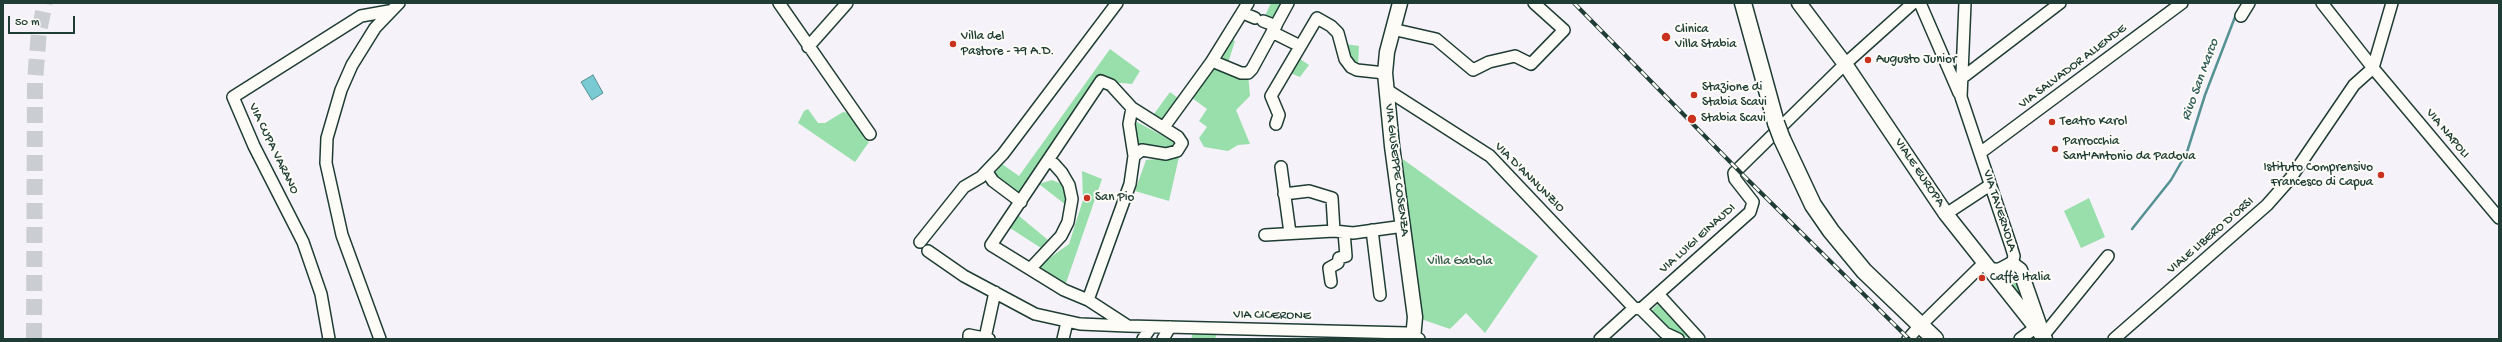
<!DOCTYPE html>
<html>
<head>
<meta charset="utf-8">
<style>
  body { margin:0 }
  #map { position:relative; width:2502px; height:342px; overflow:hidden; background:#f5f2f9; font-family:"Gochi Hand",sans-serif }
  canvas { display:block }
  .frame { position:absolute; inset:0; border:4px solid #1f3d34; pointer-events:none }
  .scale { position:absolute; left:8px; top:16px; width:67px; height:18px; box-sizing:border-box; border:2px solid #1f3d34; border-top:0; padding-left:5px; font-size:12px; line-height:14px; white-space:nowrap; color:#1f3d34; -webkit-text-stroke:3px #fdfcf7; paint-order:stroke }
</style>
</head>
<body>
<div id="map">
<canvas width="2502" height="342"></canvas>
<div class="frame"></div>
<div class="scale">50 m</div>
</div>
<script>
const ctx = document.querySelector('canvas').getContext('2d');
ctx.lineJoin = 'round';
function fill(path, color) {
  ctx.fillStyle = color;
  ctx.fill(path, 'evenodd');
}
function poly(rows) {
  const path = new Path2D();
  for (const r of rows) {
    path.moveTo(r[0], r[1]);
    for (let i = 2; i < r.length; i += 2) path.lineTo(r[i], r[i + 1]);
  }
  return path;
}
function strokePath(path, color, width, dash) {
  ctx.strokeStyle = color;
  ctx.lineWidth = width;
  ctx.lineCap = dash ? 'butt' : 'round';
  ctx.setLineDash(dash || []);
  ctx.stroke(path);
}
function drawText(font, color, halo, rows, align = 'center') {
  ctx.font = font + ' "Gochi Hand",sans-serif';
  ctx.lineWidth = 4;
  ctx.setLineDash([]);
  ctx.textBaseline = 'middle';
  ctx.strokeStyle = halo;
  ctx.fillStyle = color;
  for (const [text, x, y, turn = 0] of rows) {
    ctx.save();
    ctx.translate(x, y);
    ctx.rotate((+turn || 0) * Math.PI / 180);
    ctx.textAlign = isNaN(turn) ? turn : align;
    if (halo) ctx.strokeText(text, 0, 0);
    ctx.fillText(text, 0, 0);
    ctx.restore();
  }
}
fill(poly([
  [1271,3,1282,3,1272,18,1264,18],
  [1232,40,1235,41,1228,63,1222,61,1225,51],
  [1345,44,1359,46,1358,67,1348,60],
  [1110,49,1140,71,1132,84,1101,81,1023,200,991,179,1002,164,1019,176],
  [1297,57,1309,65,1300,77,1288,72],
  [1212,61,1248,73,1250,96,1236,110,1250,144,1238,145,1228,151,1204,147,1199,138,1207,127,1199,121,1207,109,1192,98],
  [1170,92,1178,98,1161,120,1154,114],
  [808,109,818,123,825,123,843,112,849,113,864,132,863,137,869,142,855,162,798,123,804,111],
  [1137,122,1174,142,1168,152,1142,147,1135,143,1132,127],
  [1397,155,1538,256,1485,333,1466,313,1450,329,1415,317],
  [1179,157,1169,201,1135,191,1146,160],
  [1082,171,1102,179,1066,283,1033,270,1069,244,1083,200],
  [1052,180,1067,186,1066,205,1039,184],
  [2089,198,2105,237,2081,248,2064,211],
  [1018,215,1048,240,1041,248,1010,228],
  [2011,276,2018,277,2023,296,2021,298,2007,282],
  [1660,302,1695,339,1673,334,1650,312],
  [1194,330,1218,331,1215,339,1191,339]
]), '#99dfac');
const water = poly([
  [593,75,603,93,592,100,581,82,593,75]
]);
fill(water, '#79cad2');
strokePath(water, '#559293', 1);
strokePath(poly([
  [2132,229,2171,180,2187,152,2205,95,2235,17]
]), '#559293', 2.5);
strokePath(poly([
  [34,339,35,81,39,31,45,3]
]), '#caced2', 16, [16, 8]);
const minor = poly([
  [779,3,870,134],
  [1248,3,1212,61,1241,73,1248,73,1252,69,1288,3],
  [1920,3,1959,93],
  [1965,3,1961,97,2011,246,2014,256,2012,264],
  [2322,3,2373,68,2499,218],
  [1243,13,1255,18],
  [2241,16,2249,3],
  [1263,21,1276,26],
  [1392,29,1436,39,1473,70,1489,62,1515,56,1531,64,1564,30,1534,3],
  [1272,32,1300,46],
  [808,47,847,3],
  [2373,68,2392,3],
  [1962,78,2060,3],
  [1387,90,1490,156,1634,308],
  [1132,108,1178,137,1182,143,1177,151,1166,154,1142,150,1134,156],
  [1276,124,1279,115,1271,96,1317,18,1331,26,1338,33,1345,59,1351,67,1357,70,1385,73],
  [1164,127,1212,61],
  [1980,153,2182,3],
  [1281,167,1290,233],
  [987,172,993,181,1021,202],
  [1284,194,1309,191,1332,198,1334,231],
  [1946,214,1990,185],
  [1372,230,1380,295],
  [1265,235,1334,231,1353,233,1404,226],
  [920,242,964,187,981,177,1003,154,1117,3],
  [928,251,964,276,1035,314,1080,324,1128,326],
  [1030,269,1061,236,1068,222,1072,199,1069,185,1062,173,1054,164,1048,161],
  [1331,282,1329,268,1338,263,1339,258,1346,256,1344,232],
  [1658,294,1699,339],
  [1088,300,1130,184,1134,156,1129,124,1132,108,1111,85,1101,81,991,245,1064,290,1088,300,1128,326,1407,333,1419,339],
  [1641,309,1750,212,1753,202,1735,179,1734,173,1845,64,1913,3],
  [1641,309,1665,333,1678,339],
  [1926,320,1984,263],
  [2043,336,2108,256],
  [985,338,995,292],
  [329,339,321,294,303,242,254,146,233,97,361,16,389,11],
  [380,339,342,235,326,163,327,138,341,90,352,65,375,28,399,3],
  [969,339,969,335,989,339],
  [1063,339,1067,322],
  [1143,339,1151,327],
  [1163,339,1170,327],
  [1600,339,1634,308,1641,309],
  [1908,339,1915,331],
  [2020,339,2035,328],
  [2114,339,2267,205,2290,179,2354,85,2373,68]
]);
const major = poly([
  [1400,3,1387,52,1385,73,1392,146,1415,317,1413,339],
  [1799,3,1845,64,1946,214,2045,339],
  [1990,270,1999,271,2012,264,2020,270,2041,330]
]);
const highway = poly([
  [1743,3,1776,123],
  [1782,139,1813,205,1831,231,1864,271,1935,339]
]);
strokePath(minor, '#1f3d34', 14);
strokePath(major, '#1f3d34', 17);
strokePath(highway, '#1f3d34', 19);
strokePath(minor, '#fdfcf7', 11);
strokePath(major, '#fdfcf7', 14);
strokePath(highway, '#fdfcf7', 16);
const rail = poly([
  [1574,3,1743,175,1909,339]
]);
strokePath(rail, '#1f3d34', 4);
strokePath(rail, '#fdfcf7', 2.5, [8]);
const highwayBridge = poly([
  [1776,123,1782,139]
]);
strokePath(highwayBridge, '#1f3d34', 19, []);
strokePath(highwayBridge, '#fdfcf7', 16);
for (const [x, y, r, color] of [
  [1666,37,5,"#c8321e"],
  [953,44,4,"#c8321e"],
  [1868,60,4,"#c8321e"],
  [1694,95,4,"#c8321e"],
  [1692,119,5,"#c8321e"],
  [2052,122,4,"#c8321e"],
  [2055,149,4,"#c8321e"],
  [2381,175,4,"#c8321e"],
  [1087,198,4,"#c8321e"],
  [1982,278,4,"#c8321e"]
]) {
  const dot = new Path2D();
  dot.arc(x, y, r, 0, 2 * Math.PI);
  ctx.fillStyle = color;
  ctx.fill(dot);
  strokePath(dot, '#fdfcf7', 1.5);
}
drawText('13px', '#1f3d34', '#fdfcf7', [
  ["Clinica",1675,30],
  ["Villa Stabia",1675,45],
  ["Villa del",961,37],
  ["Pastore - 79 A.D.",961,52],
  ["Augusto Junior",1876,60],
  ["Stazione di",1702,88],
  ["Stabia Scavi",1702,103],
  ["Stabia Scavi",1701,119],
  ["Teatro Karol",2060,122],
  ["Parrocchia",2063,142],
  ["Sant'Antonio da Padova",2063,157],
  ["Istituto Comprensivo",2373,168,"right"],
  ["Francesco di Capua",2373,183,"right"],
  ["San Pio",1095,198],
  ["Caffè Italia",1990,278]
], 'left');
drawText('13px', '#1f3d34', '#fdfcf7', [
  ["VIA SALVADOR ALLENDE",2073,67,-37],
  ["VIA NAPOLI",2447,134,50],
  ["VIA CUPA VARANO",273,149,64],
  ["VIA GIUSEPPE COSENZA",1396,170,83],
  ["VIALE EUROPA",1919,173,56],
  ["VIA D'ANNUNZIO",1529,178,45],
  ["VIA TAVERNOLA",1999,211,72],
  ["VIALE LIBERO D'ORSI",2211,236,-41],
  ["VIA LUIGI EINAUDI",1698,239,-42],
  ["VIA CICERONE",1272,316,1]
]);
drawText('13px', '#375d4c', '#fdfcf7', [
  ["Villa Gabola",1460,262]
]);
drawText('italic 14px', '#36605c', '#fdfcf7', [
  ["Rivo San Marco",2201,80,-70]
]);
</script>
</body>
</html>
